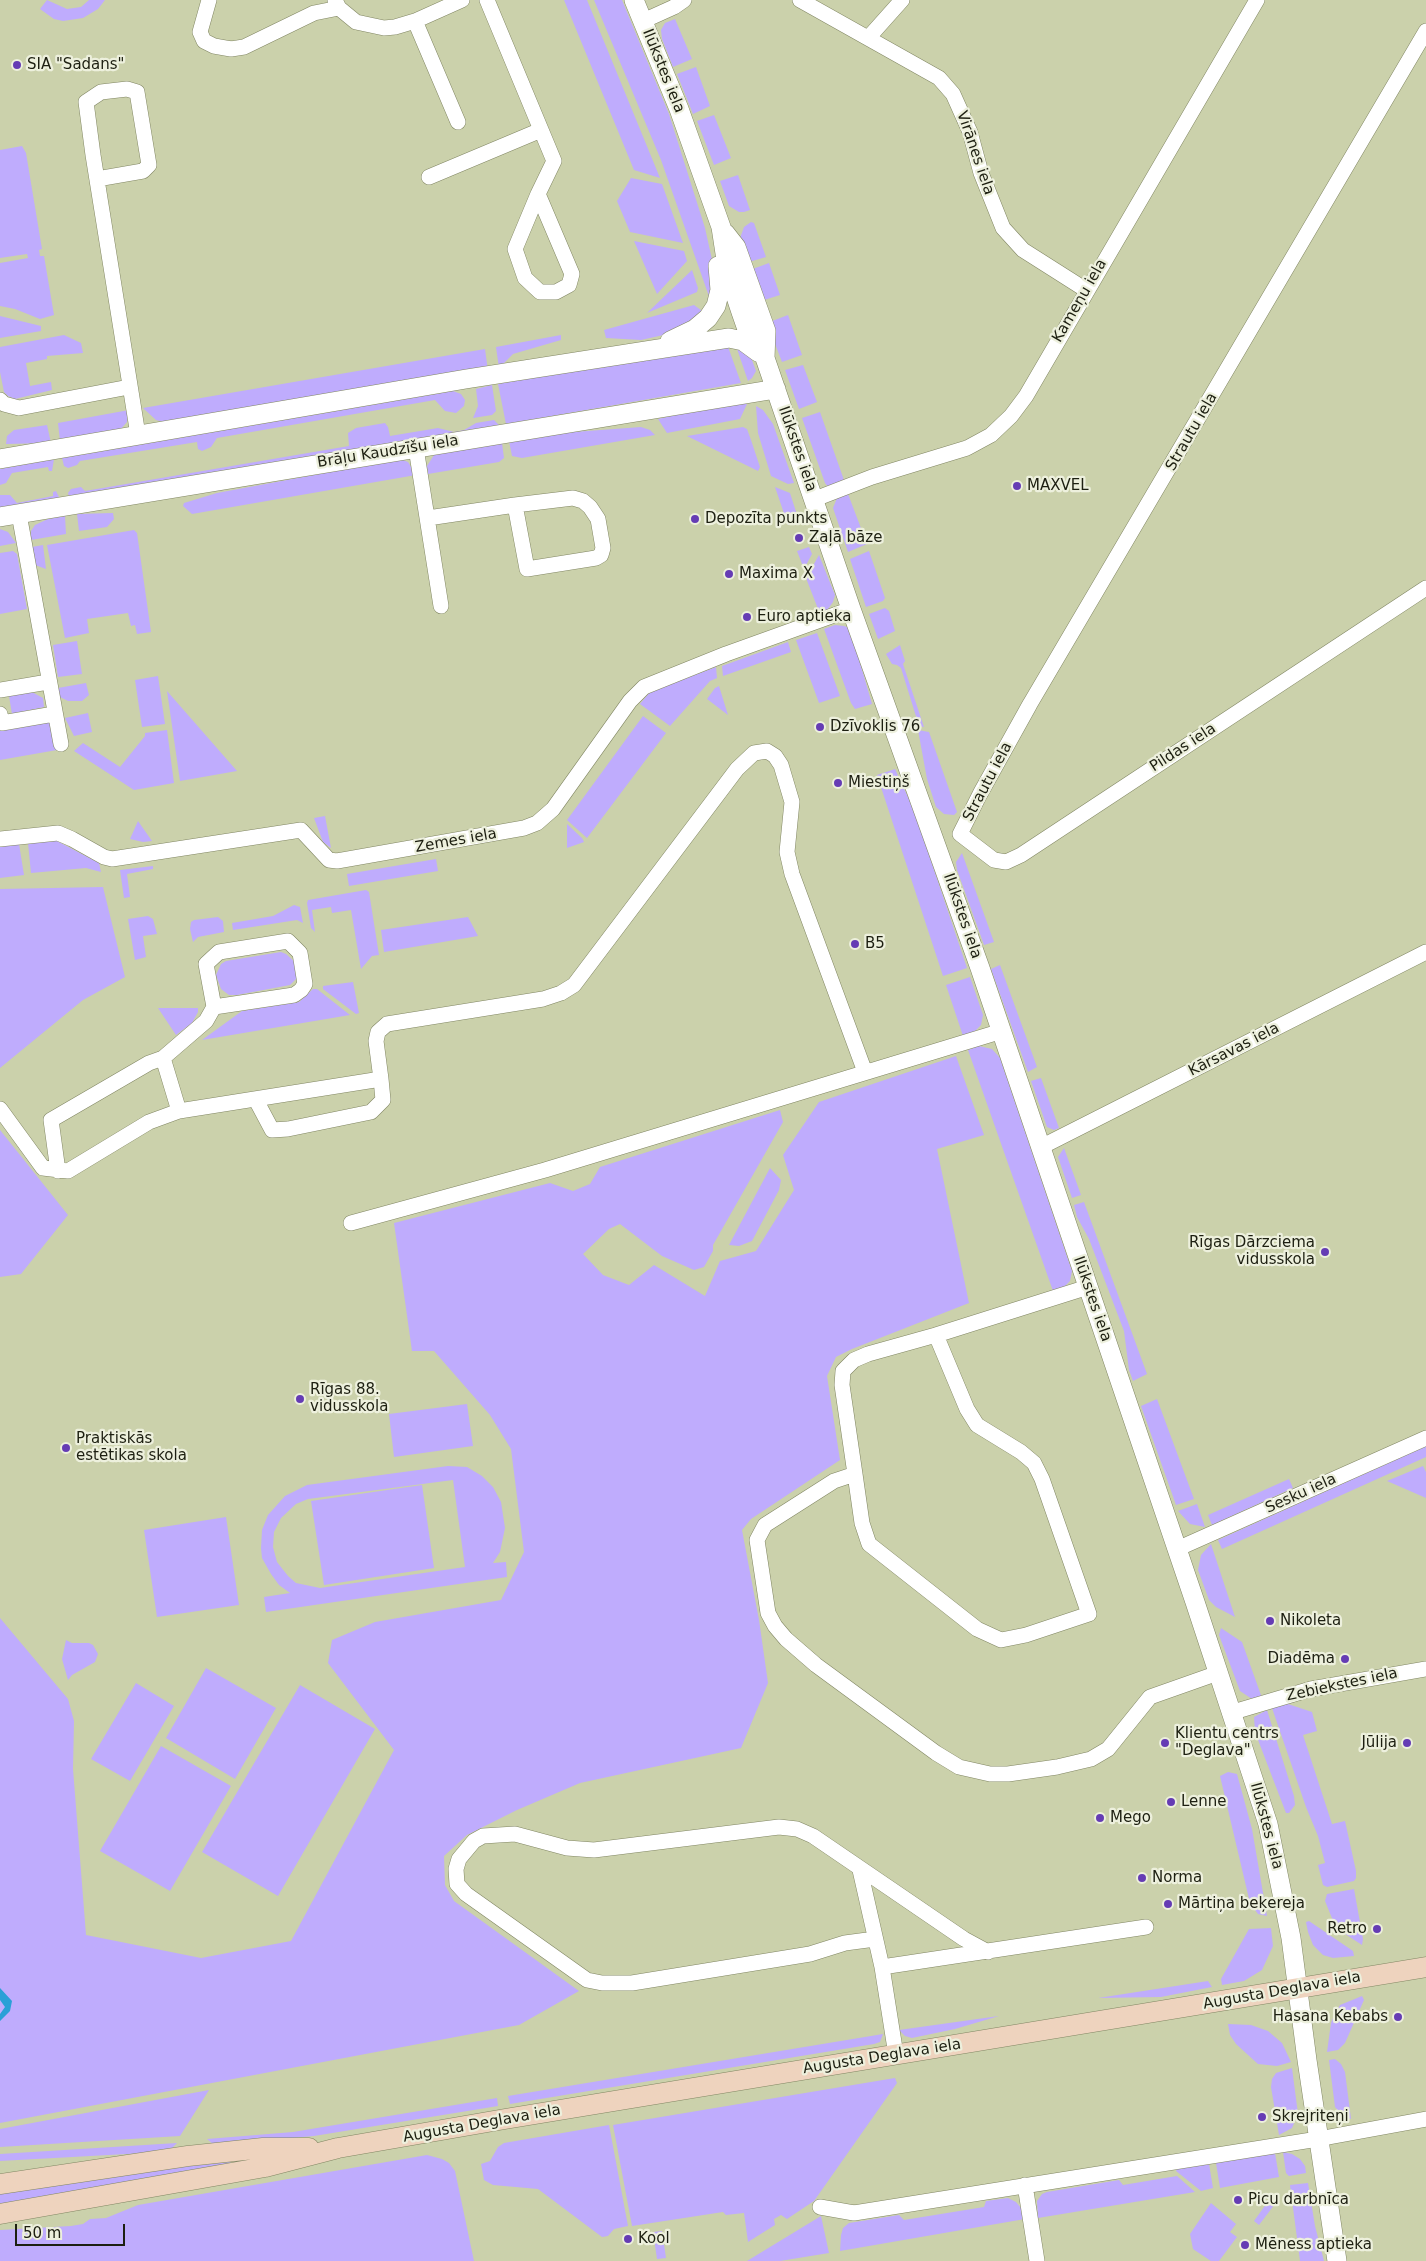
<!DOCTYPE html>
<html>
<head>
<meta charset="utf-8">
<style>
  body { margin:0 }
  #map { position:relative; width:1426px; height:2261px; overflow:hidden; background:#cbd1ab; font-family:"DejaVu Sans",sans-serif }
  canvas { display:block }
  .scale { position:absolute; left:15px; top:2224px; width:110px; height:22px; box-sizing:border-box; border:2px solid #1d1f11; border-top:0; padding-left:6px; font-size:15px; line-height:18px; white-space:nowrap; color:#1d1f11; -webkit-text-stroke:4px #edf0dd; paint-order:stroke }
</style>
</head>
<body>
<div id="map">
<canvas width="1426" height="2261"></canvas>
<div class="scale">50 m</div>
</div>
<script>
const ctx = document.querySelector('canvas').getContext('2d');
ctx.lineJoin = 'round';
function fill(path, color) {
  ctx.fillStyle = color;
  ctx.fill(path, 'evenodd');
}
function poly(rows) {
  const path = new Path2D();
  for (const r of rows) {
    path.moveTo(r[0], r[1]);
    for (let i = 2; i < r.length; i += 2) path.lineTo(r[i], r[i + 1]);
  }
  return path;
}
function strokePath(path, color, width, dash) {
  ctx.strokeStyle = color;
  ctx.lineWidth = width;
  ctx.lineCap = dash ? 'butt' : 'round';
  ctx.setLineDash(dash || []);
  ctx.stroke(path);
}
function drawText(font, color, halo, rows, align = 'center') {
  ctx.font = font + ' "DejaVu Sans",sans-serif';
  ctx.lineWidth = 4.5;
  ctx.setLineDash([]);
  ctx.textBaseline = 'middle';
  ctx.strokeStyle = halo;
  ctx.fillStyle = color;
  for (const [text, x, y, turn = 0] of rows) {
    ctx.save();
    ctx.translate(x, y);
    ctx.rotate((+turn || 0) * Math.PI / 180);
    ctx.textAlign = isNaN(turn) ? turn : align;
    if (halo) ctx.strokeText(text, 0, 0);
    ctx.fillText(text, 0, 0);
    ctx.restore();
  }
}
fill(poly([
  [47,0,67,9,81,7,89,0,105,0,98,9,83,18,63,21,54,19,40,9],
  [564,0,587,0,660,178,634,170],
  [594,0,622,0,669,114,705,228,717,282,711,302,661,160],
  [675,19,692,59,673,67,662,39,661,30,665,23],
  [696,67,710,106,693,114,677,74],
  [714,115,731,158,714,165,697,121],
  [22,146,26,153,42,249,39,250,40,256,44,256,54,315,40,319,15,309,0,306,0,263,28,258,27,254,0,258,0,150],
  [738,175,750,210,744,212,739,212,729,206,720,181],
  [631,178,662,184,683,243,630,232,617,201],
  [751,222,754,223,766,257,749,262,740,238,744,227],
  [634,241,684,251,687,261,657,294],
  [769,263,780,295,761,301,750,270],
  [692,270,698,288,697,292,647,313],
  [694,305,705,313,677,332,641,340,606,338,604,330],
  [788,315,802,355,782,362,767,323],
  [0,316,41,326,41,331,0,338],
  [64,335,81,343,83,353,47,356,47,359,26,363,30,386,51,382,52,390,15,399,8,396,4,392,0,372,0,347],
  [561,335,561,340,513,354,499,368,496,347],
  [727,344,741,383,506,424,498,384],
  [736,346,747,352,752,360,756,371,752,378,748,381],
  [485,349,488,371,167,423,156,420,143,408],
  [803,365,817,402,799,409,785,370],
  [492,385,496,411,492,415,473,418,478,406,476,389],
  [453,391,461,394,465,400,464,406,456,413,445,411,435,400,217,438,211,447,202,451,198,449,197,442,80,461,77,465,68,468,64,466,62,458],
  [734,402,747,404,740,419,667,433,658,419],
  [756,406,763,410,773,424,794,483,788,484,771,476,758,433],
  [129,410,127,422,120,430,60,441,58,423],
  [820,412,845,483,828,487,825,483,802,418],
  [494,420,499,425,70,499,68,493,71,489,81,487,85,491,349,446,348,433,356,428,385,423,388,427,390,436,438,428,454,432,464,430,476,423],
  [47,425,51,443,6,444,7,436,14,430],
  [641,427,650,430,655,435,522,458,512,456,509,441,547,434],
  [743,427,747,429,751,440,760,467,758,471,687,436],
  [502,443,504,458,499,462,428,474,427,466,434,455,442,452],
  [54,459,52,471,49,471,48,467,12,473,6,483,0,485,0,469],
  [400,459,408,462,416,475,192,514,183,506,184,503,217,493],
  [775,487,790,493,799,521,788,525],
  [56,491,61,501,0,511,0,495,10,495,17,503,53,496,53,492],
  [848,494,867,544,848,552,833,508,837,498],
  [113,513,114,519,107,527,79,531,77,514],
  [65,516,66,534,31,540,31,531,35,525,48,519],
  [0,529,8,532,16,543,0,546],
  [134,530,137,533,151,632,137,634,135,625,131,626,128,613,87,619,89,633,65,638,47,545],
  [43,545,46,569,35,565,32,547],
  [809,547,812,554,804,569,797,551],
  [13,551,17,554,27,609,0,614,0,553],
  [869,551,885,598,883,601,866,607,850,559],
  [819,555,835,595,833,602,828,609,820,614,806,578],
  [885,608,889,611,895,631,878,639,869,614],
  [835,625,844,626,849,628,852,635,872,704,855,709,851,703,824,629],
  [817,633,840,696,819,703,796,640],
  [77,641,82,674,58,677,53,645],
  [788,642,791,652,723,676,722,666],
  [900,645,905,661,903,664,924,727,919,726,901,668,897,665,892,664,886,654],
  [716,667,717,678,710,681,670,726,640,704,650,692],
  [158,676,165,724,142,727,135,680],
  [86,683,89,695,82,701,68,701,60,697,58,688],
  [719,686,728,715,707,699,715,688],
  [167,691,237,771,180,781],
  [32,692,43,698,44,707,12,714,9,696],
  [88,713,92,732,74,736,65,718],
  [643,716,666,733,587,838,567,820],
  [50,720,57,750,0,760,0,730],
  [167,730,174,783,134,790,74,751,83,743,120,767,145,736,145,733],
  [918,730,929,732,957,812,954,815,944,814,936,807,927,779],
  [895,769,914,810,967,968,943,976,877,775],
  [325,816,331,848,323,842,314,818],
  [138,821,152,841,143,842,130,839],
  [567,824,582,838,584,842,567,848],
  [57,841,99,863,101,872,86,868,31,873,28,843],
  [19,844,24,875,0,878,0,847],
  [962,853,994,942,984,945,957,870,956,862],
  [436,859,438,871,349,886,347,874],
  [153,866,153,869,127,874,130,897,124,898,120,870],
  [103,887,125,977,83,1000,0,1068,0,889],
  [366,890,369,892,379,955,372,956,361,969,351,910,332,913,331,907,312,910,315,932,311,928,307,903,308,900],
  [294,905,300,907,303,923,297,920,233,930,232,923,273,916],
  [148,916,153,919,157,934,143,936,146,957,135,960,128,919],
  [218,917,223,921,224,932,198,937,193,942,190,929,191,922,194,920],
  [468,917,478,936,384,952,381,930],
  [281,952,286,954,296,963,297,978,290,985,237,995,229,995,221,989,216,975,221,964,226,961],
  [1000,965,1037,1067,1028,1072,991,969],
  [970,977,983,1015,981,1025,974,1032,963,1036,946,985],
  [353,982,359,1013,356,1014,323,989,323,986],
  [313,989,317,989,350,1015,202,1040,242,1011,299,1002],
  [158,1008,198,1008,198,1012,192,1023,176,1035],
  [979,1046,992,1049,1000,1058,1072,1271,1070,1281,1064,1287,1053,1291,968,1050],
  [956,1056,984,1135,937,1149,969,1303,852,1349,836,1357,827,1376,840,1460,751,1519,742,1530,759,1620,768,1683,741,1748,580,1783,517,1810,467,1835,444,1856,445,1885,454,1901,579,1991,519,2025,0,2123,0,1618,68,1699,74,1721,73,1769,86,1935,201,1958,291,1941,394,1750,328,1663,332,1640,375,1622,501,1600,524,1552,511,1449,490,1415,434,1351,412,1351,394,1223,550,1183,573,1191,590,1184,600,1167,780,1110,783,1122,713,1245,713,1251,704,1267,694,1270,662,1256,620,1224,609,1229,583,1254,603,1275,629,1285,654,1265,705,1296,720,1261,756,1251,794,1190,783,1155,819,1102],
  [1041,1078,1059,1128,1054,1130,1047,1127,1031,1081],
  [0,1130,68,1215,21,1274,0,1277],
  [1064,1148,1081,1195,1072,1198,1058,1157],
  [770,1168,781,1180,779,1190,752,1241,739,1246,729,1245],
  [1084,1202,1147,1374,1133,1381,1129,1370,1124,1331,1089,1239,1077,1217,1074,1205],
  [1157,1399,1194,1499,1176,1505,1141,1406],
  [467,1404,473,1446,394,1457,389,1414],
  [1426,1446,1426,1457,1222,1549,1218,1540],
  [448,1466,467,1467,482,1476,493,1487,501,1502,505,1528,500,1552,493,1563,506,1562,507,1577,266,1612,264,1597,290,1593,279,1585,271,1574,262,1558,261,1548,262,1530,268,1515,285,1496,307,1485],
  [453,1480,465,1567,320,1588,296,1583,288,1576,277,1562,273,1547,274,1532,281,1518,296,1504,308,1499],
  [1423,1466,1426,1472,1426,1498,1387,1481],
  [1289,1479,1293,1488,1212,1525,1208,1515],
  [422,1485,434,1568,324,1585,311,1501],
  [1197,1504,1205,1527,1190,1524,1178,1511],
  [226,1517,239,1605,157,1617,144,1530],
  [1211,1544,1235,1617,1216,1607,1209,1600,1198,1570,1201,1555],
  [1221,1628,1242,1642,1262,1698,1252,1699,1240,1691,1219,1635],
  [66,1640,72,1643,89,1643,93,1645,98,1654,95,1662,72,1675,68,1680,62,1659],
  [206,1668,276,1708,235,1779,166,1738],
  [136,1683,174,1706,130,1781,91,1759],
  [300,1685,375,1729,278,1896,202,1852],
  [1288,1704,1312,1712,1317,1731,1303,1735,1332,1824,1345,1821,1356,1871,1356,1878,1354,1881,1327,1887,1323,1885,1318,1865,1325,1863,1318,1836,1306,1807,1272,1708],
  [1267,1710,1294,1796,1295,1805,1289,1813,1286,1813,1255,1732,1254,1717],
  [161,1746,231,1786,170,1891,100,1851],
  [1228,1772,1237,1774,1252,1829,1267,1916,1258,1914,1250,1903,1220,1776],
  [1354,1889,1363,1939,1362,1945,1336,1928,1325,1901,1327,1894],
  [1309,1921,1353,1951,1354,1956,1333,1958,1323,1955,1313,1945,1308,1932,1306,1922],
  [1271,1928,1273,1946,1262,1970,1244,1981,1222,1985,1221,1979,1249,1929],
  [1208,1981,1212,1987,1161,1997,1098,1998],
  [1362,1996,1364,2000,1345,2043,1338,2050,1327,2052,1331,2023,1335,2013,1340,2005],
  [999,2016,955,2029,912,2038,905,2036,899,2030],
  [1228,2024,1251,2025,1268,2031,1282,2043,1291,2062,1277,2066,1258,2064,1236,2044,1230,2035],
  [883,2034,880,2042,874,2044,510,2104,508,2096],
  [1335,2059,1341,2064,1345,2072,1351,2119,1343,2116,1335,2107,1329,2060],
  [1292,2068,1298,2114,1292,2128,1279,2135,1271,2087,1272,2079,1276,2073],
  [895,2078,897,2083,814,2201,787,2219,781,2215,774,2219,775,2225,748,2242,744,2213,726,2215,723,2212,632,2226,613,2125],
  [209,2090,180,2136,0,2147,0,2129],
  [497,2098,498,2106,314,2136,214,2145,207,2139,293,2132],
  [609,2125,628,2226,614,2229,608,2236,602,2237,538,2189,493,2185,484,2180,481,2164,490,2161,498,2147,504,2143],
  [177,2143,171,2149,163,2152,0,2161,0,2154],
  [1283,2152,1292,2154,1300,2159,1305,2166,1306,2173,1289,2176,1286,2173],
  [1275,2153,1279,2177,1220,2188,1216,2163],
  [427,2155,442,2159,449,2163,455,2171,474,2261,0,2261,0,2230,71,2226,83,2224,90,2219,106,2218,138,2205],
  [229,2162,236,2165,0,2206,0,2194,124,2173],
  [1209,2164,1213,2188,1201,2191,1176,2171,1177,2169],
  [1177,2176,1195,2192,1038,2218,1037,2201,1042,2194,1047,2192,1119,2180,1123,2185],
  [1308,2183,1315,2226,1324,2261,1300,2261,1290,2185],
  [1008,2198,1016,2202,1021,2208,1025,2219,840,2251,841,2235,843,2228,849,2223,899,2215,904,2220,984,2207,986,2201],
  [1269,2200,1275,2204,1259,2225,1254,2221],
  [1211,2203,1236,2224,1230,2232,1237,2237,1219,2261,1211,2261,1193,2249,1190,2234],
  [821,2216,829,2253,780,2261,747,2261],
  [662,2231,666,2258,657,2259,653,2232]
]), '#bfacfd');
fill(poly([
  [0,1988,12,2001,10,2011,0,2021,0,2014,5,2007,0,2000]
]), '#2ba0d7');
const minor = poly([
  [209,0,200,32,204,41,214,46,231,49,244,47,314,13,339,8],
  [335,0,339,8,356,22,384,28,395,27,415,21,462,0],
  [487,0,554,161,538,194,515,249,525,278,540,292,556,292,569,285,572,274,538,194],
  [800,0,939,78,953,94,970,132,981,173,1003,228,1023,250,1086,290],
  [415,21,458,122],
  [643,21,674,7,684,0],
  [869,37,902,0],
  [429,177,541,130],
  [97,179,143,171,149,165,137,92,127,89,101,92,86,102,93,155,138,435],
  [0,400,4,404,19,408,129,387],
  [416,448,441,606],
  [815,499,872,477,967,448,991,435,1011,416,1026,396,1257,0],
  [19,514,61,744],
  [428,518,515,505,573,498,583,501,590,507,598,519,603,548,601,555,596,558,527,569,515,505],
  [0,690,48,682],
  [0,714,2,723,54,714],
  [960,834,980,794,1030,704,1426,31],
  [960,834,994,860,1006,862,1021,855,1426,588],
  [0,839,58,833,72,839,104,857,112,859,301,830,329,860,337,861,524,828,537,823,553,809,630,701,644,687,726,654,851,609],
  [256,1100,272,1130,288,1129,371,1112,383,1100,381,1079],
  [0,1109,43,1168,68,1171,149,1122,179,1111,381,1079,376,1041,378,1032,387,1024,543,999,561,993,574,985,737,769,754,753,767,751,775,756,781,765,792,802,787,852,792,874,865,1072],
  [179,1111,163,1058,206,1021,214,1007,294,995,301,990,305,984,300,953,288,941,219,952,206,964,214,1007],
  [1041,1147,1426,952],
  [58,1171,51,1120,149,1063,163,1058],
  [351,1223,545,1170,1002,1031],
  [936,1335,967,1409,977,1425,1021,1452,1034,1463,1042,1479,1089,1614,1026,1635,1001,1640,977,1629,869,1544,862,1523,855,1474,842,1385,843,1371,854,1360,868,1354,936,1335,1088,1287],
  [855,1474,834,1481,765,1525,757,1540,768,1613,775,1626,786,1639,816,1665,936,1753,959,1767,990,1774,1008,1774,1057,1767,1091,1759,1108,1749,1150,1697,1218,1673],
  [1177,1549,1426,1438],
  [1230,1713,1311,1689,1426,1669],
  [860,1870,882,1967,896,2055],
  [875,1939,845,1943,810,1954,632,1983,602,1983,587,1980,466,1894,457,1884,456,1869,459,1859,474,1841,483,1836,515,1834,567,1848,594,1850,779,1827,797,1829,813,1836,964,1939,988,1952],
  [882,1967,1146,1927],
  [1025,2185,1037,2261],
  [820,2207,854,2213,1318,2139,1426,2119]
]);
const tertiary = poly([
  [634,0,679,109,721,227,728,273,741,312,749,335,765,358,851,609,980,968,1195,1602,1268,1824,1291,1938,1307,2060,1337,2261],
  [725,233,736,247,766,331,765,358],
  [670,341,695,329,708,318,716,306,720,290,718,266],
  [0,459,466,379,729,338,743,341,758,352],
  [0,517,776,389]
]);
const secondary = poly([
  [0,2184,188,2156,263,2148,309,2148],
  [0,2214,265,2167,338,2148,505,2119,1426,1967]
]);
strokePath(minor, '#818663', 16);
strokePath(tertiary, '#818663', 20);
strokePath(secondary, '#818663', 21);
strokePath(minor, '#fff', 15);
strokePath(tertiary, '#fff', 19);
strokePath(secondary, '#eed3be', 20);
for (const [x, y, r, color] of [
  [17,65,5,"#653cb4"],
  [1017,486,5,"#653cb4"],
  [695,519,5,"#653cb4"],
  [799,538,5,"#653cb4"],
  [729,574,5,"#653cb4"],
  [747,617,5,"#653cb4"],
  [820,727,5,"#653cb4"],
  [838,783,5,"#653cb4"],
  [855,944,5,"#653cb4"],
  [1325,1252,5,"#653cb4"],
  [300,1399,5,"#653cb4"],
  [66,1448,5,"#653cb4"],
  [1270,1621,5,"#653cb4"],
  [1345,1659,5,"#653cb4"],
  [1165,1743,5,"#653cb4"],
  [1407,1743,5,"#653cb4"],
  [1171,1802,5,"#653cb4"],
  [1100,1818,5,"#653cb4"],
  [1142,1878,5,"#653cb4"],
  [1168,1904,5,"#653cb4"],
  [1377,1929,5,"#653cb4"],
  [1398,2017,5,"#653cb4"],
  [1262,2117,5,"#653cb4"],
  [1238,2200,5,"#653cb4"],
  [628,2239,5,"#653cb4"],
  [1245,2245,5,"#653cb4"]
]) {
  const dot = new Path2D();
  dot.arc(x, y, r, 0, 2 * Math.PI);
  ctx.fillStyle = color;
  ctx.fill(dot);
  strokePath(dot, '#edf0dd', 2);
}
drawText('15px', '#1d1f11', '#edf0dd', [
  ["SIA \"Sadans\"",27,65],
  ["MAXVEL",1027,486],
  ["Depozīta punkts",705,519],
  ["Zaļā bāze",809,538],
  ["Maxima X",739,574],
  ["Euro aptieka",757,617],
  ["Dzīvoklis 76",830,727],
  ["Miestiņš",848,783],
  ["B5",865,944],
  ["Rīgas Dārzciema",1315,1243,"right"],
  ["vidusskola",1315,1260,"right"],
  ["Rīgas 88.",310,1390],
  ["vidusskola",310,1407],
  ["Praktiskās",76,1439],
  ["estētikas skola",76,1456],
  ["Nikoleta",1280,1621],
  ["Diadēma",1335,1659,"right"],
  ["Klientu centrs",1175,1734],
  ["\"Deglava\"",1175,1751],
  ["Jūlija",1397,1743,"right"],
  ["Lenne",1181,1802],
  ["Mego",1110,1818],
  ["Norma",1152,1878],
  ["Mārtiņa beķereja",1178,1904],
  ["Retro",1367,1929,"right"],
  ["Hasana Kebabs",1388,2017,"right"],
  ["Skrejriteņi",1272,2117],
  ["Picu darbnīca",1248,2200],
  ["Kool",638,2239],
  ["Mēness aptieka",1255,2245]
], 'left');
drawText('15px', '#1d1f11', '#edf0dd', [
  ["Ilūkstes iela",663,71,68],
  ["Virānes iela",975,153,71],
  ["Kameņu iela",1080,301,-60],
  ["Strautu iela",1192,432,-60],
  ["Ilūkstes iela",797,449,71],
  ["Brāļu Kaudzīšu iela",388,452,-9],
  ["Pildas iela",1183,748,-33],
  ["Strautu iela",988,782,-62],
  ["Zemes iela",456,841,-10],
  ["Ilūkstes iela",962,916,71],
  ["Kārsavas iela",1234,1050,-27],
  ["Ilūkstes iela",1092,1299,71],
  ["Sesku iela",1301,1494,-24],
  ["Zebiekstes iela",1342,1685,-12],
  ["Ilūkstes iela",1266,1826,75],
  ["Augusta Deglava iela",1282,1991,-10],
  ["Augusta Deglava iela",882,2057,-9],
  ["Augusta Deglava iela",482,2124,-10]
]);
</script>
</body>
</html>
